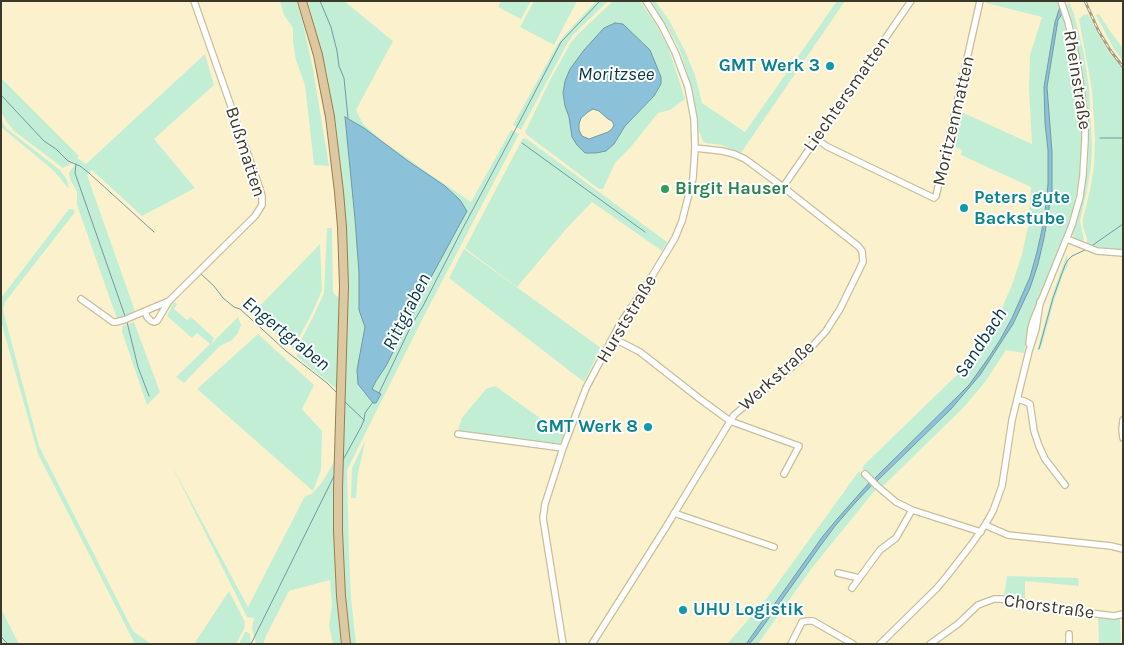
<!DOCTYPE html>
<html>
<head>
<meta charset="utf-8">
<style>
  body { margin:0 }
  #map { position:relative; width:1124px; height:645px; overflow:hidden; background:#fbf2cd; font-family:Karla,sans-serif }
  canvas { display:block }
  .frame { position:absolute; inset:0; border:2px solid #3c382a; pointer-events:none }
</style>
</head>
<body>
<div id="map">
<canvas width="1124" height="645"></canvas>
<div class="frame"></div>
</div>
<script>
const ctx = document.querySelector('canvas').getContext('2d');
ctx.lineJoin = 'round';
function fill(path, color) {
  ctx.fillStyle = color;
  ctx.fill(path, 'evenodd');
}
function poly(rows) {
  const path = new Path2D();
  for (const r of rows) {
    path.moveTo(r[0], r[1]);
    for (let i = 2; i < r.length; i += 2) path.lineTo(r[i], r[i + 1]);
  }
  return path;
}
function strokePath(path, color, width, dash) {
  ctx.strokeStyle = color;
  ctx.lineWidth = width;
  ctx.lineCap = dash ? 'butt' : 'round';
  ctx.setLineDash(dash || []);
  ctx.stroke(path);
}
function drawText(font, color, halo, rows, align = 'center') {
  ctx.font = font + ' Karla,sans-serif';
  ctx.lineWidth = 4;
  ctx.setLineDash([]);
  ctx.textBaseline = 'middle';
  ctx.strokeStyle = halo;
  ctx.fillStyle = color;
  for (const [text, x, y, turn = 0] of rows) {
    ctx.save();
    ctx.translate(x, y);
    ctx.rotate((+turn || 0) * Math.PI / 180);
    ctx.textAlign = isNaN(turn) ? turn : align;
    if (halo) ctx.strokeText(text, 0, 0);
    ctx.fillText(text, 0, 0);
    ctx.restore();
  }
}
fill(poly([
  [280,1,296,1,302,19,313,69,329,166,314,165,305,85,296,60,293,43,293,28,284,15],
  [308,1,344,1,393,41,356,110,363,124,384,142,437,179,471,202,511,130,519,134,424,316,347,470,349,552,351,598,356,644,351,644,345,594,343,556,342,508,346,231,337,131,327,73],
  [501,1,531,1,521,19,498,7],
  [534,1,577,1,554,45,520,27],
  [596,1,608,1,573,35,567,44,521,130,513,125,556,47,562,38],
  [613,1,640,1,658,28,669,49,685,99,670,110,658,113,630,148,615,163,603,189,599,189,527,135,525,132,549,82,570,44,577,35],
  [615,23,623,24,650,50,654,96,625,126,614,144,572,137,569,117,565,106,570,69,584,50],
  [651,1,655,1,669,20,685,51,695,75,702,103,745,132,837,1,845,1,741,153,721,145,706,143,703,141,699,131,693,91,679,48,665,23],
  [986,1,1058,1,1060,7,1055,22,1044,87,1045,123,1048,150,1048,184,1043,225,1037,252,1030,277,1012,318,1000,340,987,360,969,385,874,479,862,468,866,463,961,371,1001,310,1012,285,1022,254,1028,227,1031,187,961,155,962,150,951,145,959,111,1032,144,1029,89,1030,55,1042,17,986,3],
  [1069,2,1074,14,1084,54,1089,88,1092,147,1091,166,1087,190,1080,221,1084,240,1082,241,1074,238,1072,234,1078,216,1088,165,1089,129,1087,101,1076,36,1067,5],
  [1062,14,1071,42,1076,71,1081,107,1083,144,1082,160,1074,207,1063,241,1029,324,1024,353,1006,350,985,382,964,407,882,487,876,482,951,409,980,375,1013,324,1030,288,1052,191,1047,87,1058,20],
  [1088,14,1099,36,1108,51,1123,70,1123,250,1089,246,1087,243,1087,238,1083,227,1083,219,1090,190,1094,166,1095,137,1092,90,1079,19,1084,15],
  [1099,14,1110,31,1123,48,1123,61,1114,49,1096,15],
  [205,54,214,85,154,139,195,188,142,216,92,170,87,175,135,311,117,319,77,205,77,192,70,179,69,172,74,166,75,162,63,168,14,131,7,122,1,112,1,78,79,156,77,158,86,164],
  [1,120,6,128,60,170,67,180,69,189,53,170,1,127],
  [523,138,527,139,667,242,662,251,592,202,567,228,517,287,465,248],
  [69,209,73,209,75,212,5,302,3,310,39,446,133,631,151,644,135,644,38,454,1,321,1,298],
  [327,228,332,228,333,292,336,296,341,297,338,390,297,357,297,348,315,313,324,293],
  [320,244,322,290,313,311,293,349,253,313],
  [464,249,601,348,584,382,449,278],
  [1067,254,1068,265,1063,274,1054,301,1041,348,1037,351,1053,293],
  [174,302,177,304,174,309,187,320,191,317,214,338,211,344,238,317,241,325,238,333,232,340,220,346,184,383,176,377,210,344,197,333,192,338,167,316],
  [134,322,160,392,147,405,122,332,123,326],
  [258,334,314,385,302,409,322,431,321,470,313,491,197,389],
  [495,386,564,435,562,441,560,443,553,444,462,431,458,429,462,418,486,389],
  [364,443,365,443,358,473,356,498,351,498,352,468],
  [336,458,334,497,336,575,342,644,333,644,329,626,332,605,330,580,289,591,267,634,263,644,256,644,252,628,254,618,247,617,170,462,248,607,305,496,312,494,323,481],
  [859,471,869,483,838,518,823,536,746,644,727,644,767,598],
  [872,485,876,489,812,568,758,644,749,644,821,545,855,503],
  [1007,576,1078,578,1079,586,1025,581,1025,599,1004,596],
  [229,591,245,622,244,629,236,644,194,644],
  [1,609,19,644,1,644],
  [1098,615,1120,618,1121,644,1099,644],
  [245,632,247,632,250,634,251,644,239,644]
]), '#c3eed6');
const water = poly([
  [1060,7,1062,14,1058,20,1047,87,1052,152,1052,191,1044,238,1038,264,1030,288,1013,324,980,375,951,409,876,482,874,479,969,385,987,360,1000,340,1012,318,1030,277,1037,252,1043,225,1046,204,1048,184,1048,150,1045,123,1044,87,1055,22,1060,7],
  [615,23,623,24,650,50,661,77,661,84,654,96,625,126,614,144,606,151,596,153,585,153,577,145,572,137,569,117,565,106,563,93,565,81,570,69,584,50,604,28,615,23],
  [593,109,599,111,608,119,612,121,614,125,612,129,608,132,589,139,582,136,579,130,579,124,581,118,588,112,593,109],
  [345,117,364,128,408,161,445,186,460,200,467,211,429,281,386,366,376,381,372,389,381,394,376,403,373,403,358,384,357,370,365,327,359,310,359,273,355,219,345,117],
  [869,483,872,485,855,503,836,525,821,545,756,636,749,644,746,644,823,536,838,518,869,483]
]);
fill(water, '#8bc1d9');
strokePath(water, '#7398a4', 1);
strokePath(poly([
  [320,1,331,27,337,51,339,66,344,78,348,118],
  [1,95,44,141,56,149,68,161,80,166,89,173,154,232],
  [1100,138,1123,138],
  [522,143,645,232],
  [76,164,75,173,125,316],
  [1090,247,1123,224],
  [201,274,214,286,223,298,234,307,240,309,286,351,327,383,338,394],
  [127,322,138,367,149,396],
  [1039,349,1053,298,1065,265,1068,260,1072,256,1087,249],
  [379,393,411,326,423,306,464,226,523,115,561,42,600,1],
  [344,401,364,420],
  [343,460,361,427,364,420,365,413,373,402],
  [1,635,2,638,8,644],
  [251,644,335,474]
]), '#7398a4', 1);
const minor = poly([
  [816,139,828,147,934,198,936,196,980,1],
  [783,187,911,1],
  [1067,239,1097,251,1123,253],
  [81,299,113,322,116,322,124,320,169,301],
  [145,311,147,317,151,321,154,322,157,321,169,301,255,216,262,205,262,196,259,186,194,1],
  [613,338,640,352,700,399,730,421,799,446,784,474],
  [1029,344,1031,328,1033,321,1072,225,1080,197,1083,175,1085,140,1085,119,1081,88,1076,56,1068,22,1061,1],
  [1017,399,1024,401,1030,404,1034,431,1039,446,1045,459,1065,485],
  [1123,420,1122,430,1123,438],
  [458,434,563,448],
  [865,474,877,486,896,502,912,510,981,532],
  [674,513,774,547],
  [985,525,1008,535,1111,546,1123,549],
  [838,573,859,578],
  [852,588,880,550,896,538,912,510],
  [1069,634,1069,644],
  [563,644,543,518,545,504,563,448,586,388,620,324,651,278,675,238,682,221,693,178,695,148,694,119,688,87,675,52,662,26,646,1],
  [592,644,666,527,734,415,798,362,826,331,840,309,863,262,862,251,858,246,783,187,745,159,734,154,722,151,695,148],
  [791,644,802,622,807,621,813,621,853,644],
  [880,644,937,588,947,576,971,545,985,525,993,511,1002,486,1012,420,1029,351,1036,329,1040,302],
  [930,644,958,624,978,605,994,599,1001,599,1066,610,1114,616,1123,614]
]);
const major = poly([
  [302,1,318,55,330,117,339,192,342,227,344,286,338,488,338,531,341,596,346,644]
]);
strokePath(minor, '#c7be9b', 8);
strokePath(major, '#967e4e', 10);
strokePath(minor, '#fff', 5.5);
strokePath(major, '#ddc8a1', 8);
const rail = poly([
  [1085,1,1098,30,1110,50,1123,67]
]);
strokePath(rail, '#a59e83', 3);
strokePath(rail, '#fff', 1, [4]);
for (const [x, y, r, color] of [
  [830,66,5,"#0f9aa8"],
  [665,189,5,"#2e9e5b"],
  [964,208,5,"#0f9aa8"],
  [648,427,5,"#0f9aa8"],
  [683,610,5,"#0f9aa8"]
]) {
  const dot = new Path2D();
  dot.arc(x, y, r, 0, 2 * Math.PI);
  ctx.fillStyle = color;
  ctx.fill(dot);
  strokePath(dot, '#fff', 2);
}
drawText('bold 18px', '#0d838f', '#fff', [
  ["GMT Werk 3",820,66],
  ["Peters gute",974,198,"left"],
  ["Backstube",974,219,"left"],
  ["GMT Werk 8",638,427],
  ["UHU Logistik",693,610,"left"]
], 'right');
drawText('18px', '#3c382a', '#fff', [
  ["Rheinstraße",1077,80,81],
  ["Liechtersmatten",847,94,-55],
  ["Moritzenmatten",954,121,-77],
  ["Bußmatten",245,152,72],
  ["Hurststraße",627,319,-59],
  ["Werkstraße",777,376,-42],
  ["Chorstraße",1049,607,8]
]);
drawText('bold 18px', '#27864d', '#fff', [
  ["Birgit Hauser",675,189]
], 'left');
drawText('italic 19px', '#043647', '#fff', [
  ["Moritzsee",616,75],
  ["Rittgraben",407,312,-63],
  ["Engertgraben",286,334,39],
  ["Sandbach",981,343,-57]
]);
</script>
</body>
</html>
